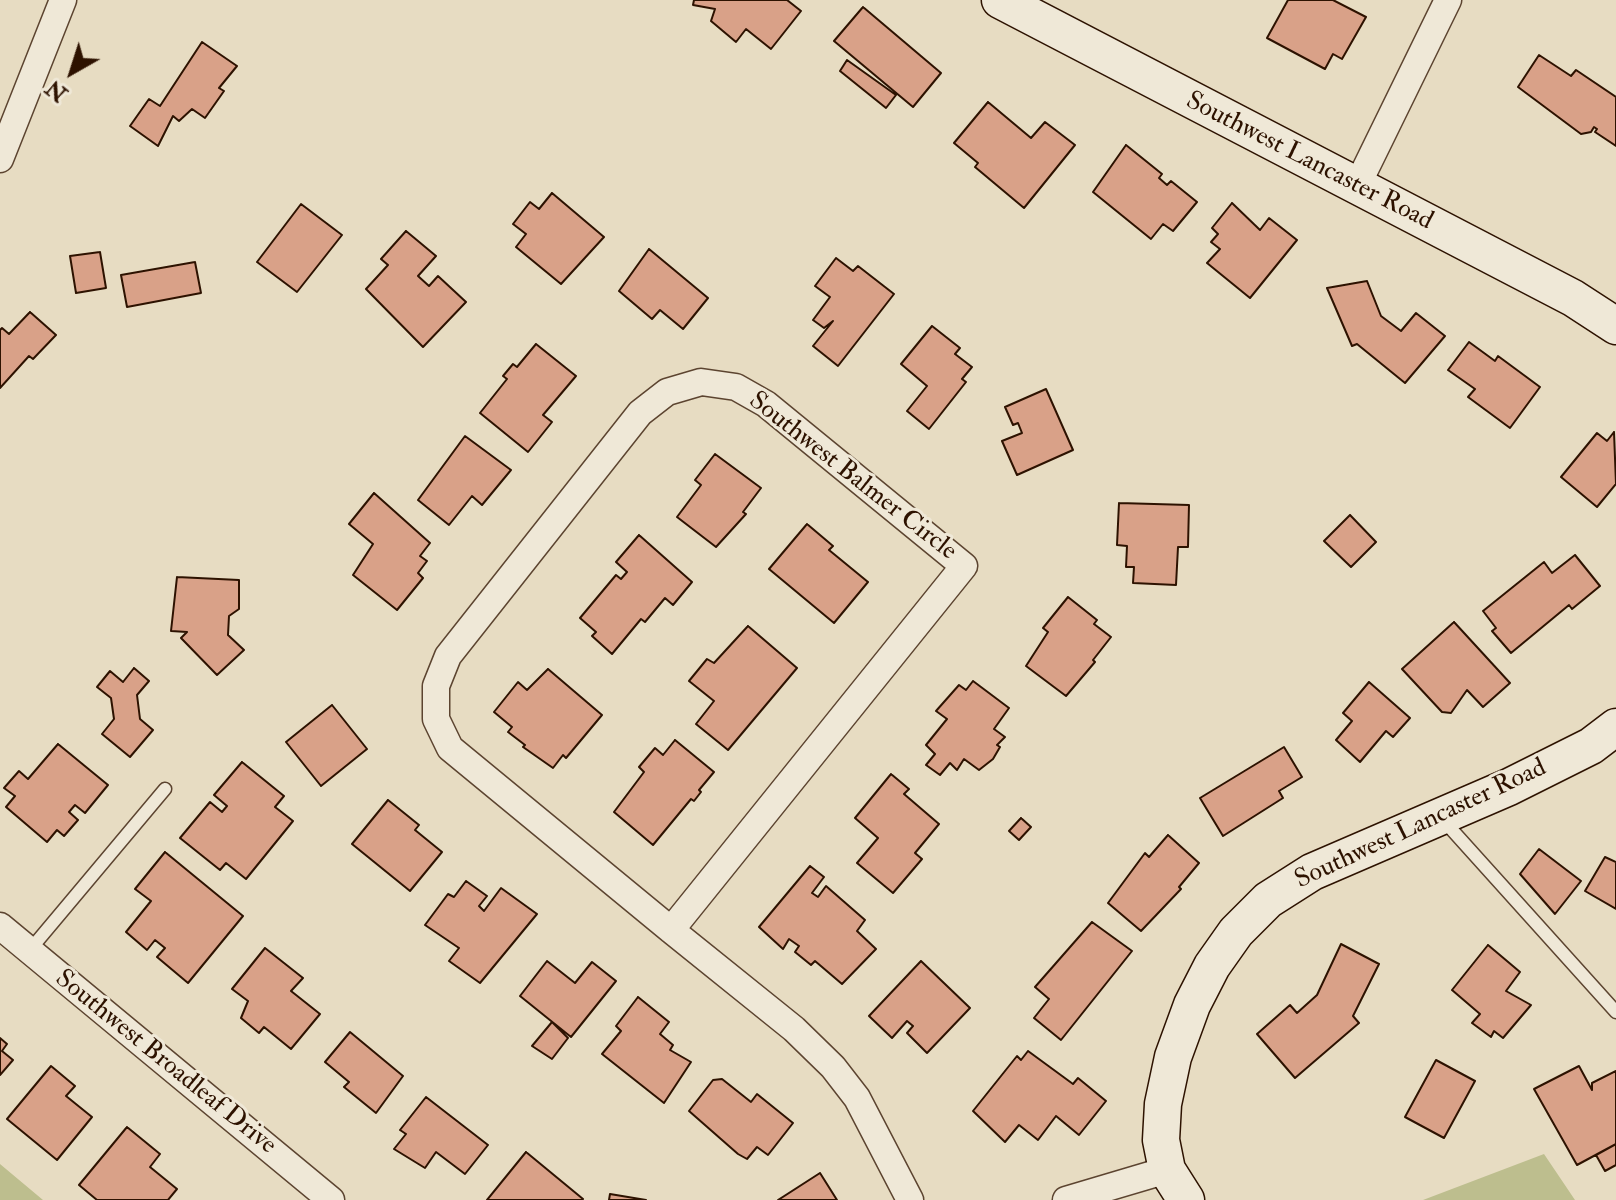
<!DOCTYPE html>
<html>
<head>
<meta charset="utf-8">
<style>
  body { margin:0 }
  #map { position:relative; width:1616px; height:1200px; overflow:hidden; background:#e7dcc2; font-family:"IM FELL Double Pica",serif }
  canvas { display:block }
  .north { position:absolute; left:32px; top:32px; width:80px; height:80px; -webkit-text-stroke:6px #efe8d7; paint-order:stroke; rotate:219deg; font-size:22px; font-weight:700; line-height:32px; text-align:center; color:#2d1200 }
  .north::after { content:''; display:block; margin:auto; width:28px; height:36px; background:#2d1200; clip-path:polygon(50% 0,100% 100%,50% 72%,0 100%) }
</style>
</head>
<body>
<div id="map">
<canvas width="1616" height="1200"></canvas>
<div class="north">N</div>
</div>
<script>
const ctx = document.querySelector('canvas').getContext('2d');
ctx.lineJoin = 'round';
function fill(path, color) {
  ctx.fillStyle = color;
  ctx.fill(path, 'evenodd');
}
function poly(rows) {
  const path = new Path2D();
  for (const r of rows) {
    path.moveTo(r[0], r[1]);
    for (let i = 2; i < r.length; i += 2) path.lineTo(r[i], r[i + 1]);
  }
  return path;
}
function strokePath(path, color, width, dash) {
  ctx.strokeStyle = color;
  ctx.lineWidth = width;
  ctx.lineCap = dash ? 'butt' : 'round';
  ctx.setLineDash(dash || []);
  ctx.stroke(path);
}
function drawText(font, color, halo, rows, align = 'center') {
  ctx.font = font + ' "IM FELL Double Pica",serif';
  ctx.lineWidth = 6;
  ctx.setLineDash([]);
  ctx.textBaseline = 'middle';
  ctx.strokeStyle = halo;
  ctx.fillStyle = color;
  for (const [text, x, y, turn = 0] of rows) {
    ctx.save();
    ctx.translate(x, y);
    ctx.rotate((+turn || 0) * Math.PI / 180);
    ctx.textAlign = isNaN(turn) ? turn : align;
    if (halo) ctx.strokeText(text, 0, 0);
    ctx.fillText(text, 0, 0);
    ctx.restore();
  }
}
fill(poly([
  [1544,1154,1575,1200,1423,1200],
  [0,1164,43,1200,0,1200]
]), '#bdbe8e');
const building = poly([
  [694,0,787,0,801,11,771,49,746,29,736,42,711,21,715,9,693,5,694,0],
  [1288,0,1333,0,1366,17,1342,59,1333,54,1325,69,1267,38,1288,0],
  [863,7,941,73,913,107,834,41,863,7],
  [202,42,237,66,219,88,224,91,205,118,192,109,179,121,173,116,158,146,130,126,149,99,160,106,202,42],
  [1539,55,1571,76,1576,70,1616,97,1616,146,1595,132,1597,129,1594,127,1591,132,1581,134,1518,87,1539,55],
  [847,60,896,95,886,108,840,71,847,60],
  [988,102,1031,138,1045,122,1075,145,1024,208,975,167,978,163,954,143,988,102],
  [1126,145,1162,174,1159,178,1167,185,1171,181,1197,202,1173,231,1163,224,1151,239,1093,192,1126,145],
  [552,193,604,237,561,284,516,247,526,234,513,224,530,202,539,209,552,193],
  [1232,203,1260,230,1269,218,1297,240,1250,298,1207,263,1220,249,1211,242,1218,234,1212,228,1232,203],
  [301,204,342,235,297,292,257,262,301,204],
  [406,231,436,256,418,276,429,286,438,276,466,302,423,347,366,289,388,265,381,259,406,231],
  [649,249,708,298,683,329,660,310,652,319,619,291,649,249],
  [100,252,106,288,76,293,70,256,100,252],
  [836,258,853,271,858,266,894,294,838,366,813,346,833,321,824,328,813,320,830,297,815,286,836,258],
  [195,262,201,293,127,307,121,275,195,262],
  [1367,281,1381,316,1401,331,1416,313,1445,336,1405,383,1357,344,1352,346,1327,288,1367,281],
  [30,312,56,335,33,359,29,356,0,388,0,330,2,328,9,334,30,312],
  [932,326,960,348,955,354,972,367,962,379,966,382,929,429,907,411,927,386,901,364,932,326],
  [1469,342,1495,361,1498,356,1540,387,1510,428,1468,397,1475,389,1448,370,1469,342],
  [536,344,576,376,543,415,552,422,528,452,480,413,507,379,503,376,513,364,517,367,536,344],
  [1046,389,1073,450,1017,475,1002,441,1022,433,1018,423,1013,425,1005,407,1046,389],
  [1614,432,1616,484,1597,507,1561,477,1597,433,1607,441,1614,432],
  [465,436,511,470,482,505,472,496,449,525,418,500,465,436],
  [715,454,761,488,743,512,746,514,716,547,677,517,701,485,695,480,715,454],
  [374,493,430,543,420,556,427,561,418,573,423,578,397,610,353,575,373,544,349,524,374,493],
  [1119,503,1189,505,1188,547,1178,547,1176,585,1133,583,1134,567,1126,567,1127,546,1117,545,1119,503],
  [1350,515,1376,542,1351,567,1324,541,1350,515],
  [807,524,833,546,829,550,868,582,834,623,769,569,807,524],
  [639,535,692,582,673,605,665,598,645,622,641,619,612,654,592,636,596,632,580,618,616,575,621,579,627,572,616,562,639,535],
  [1575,555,1600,586,1572,609,1569,605,1511,653,1492,631,1496,628,1483,611,1544,562,1552,573,1575,555],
  [177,577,239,580,239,609,229,616,228,635,244,650,217,675,181,638,187,632,171,631,177,577],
  [1068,597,1097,620,1094,624,1111,637,1093,660,1095,662,1066,696,1026,666,1048,632,1043,628,1068,597],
  [1454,622,1510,683,1483,707,1467,690,1451,713,1442,712,1402,669,1454,622],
  [748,626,797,668,728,750,696,724,714,701,689,681,707,659,714,663,748,626],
  [134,668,149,681,137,695,140,719,153,730,130,757,102,734,114,719,111,698,97,687,110,671,123,682,134,668],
  [548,669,602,715,566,758,563,755,553,768,523,747,525,745,508,732,512,727,494,712,518,682,527,690,548,669],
  [973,681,1009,708,994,729,1005,737,997,745,1000,747,993,759,979,770,964,759,957,770,950,763,940,775,926,765,935,754,926,745,947,719,936,711,959,685,966,690,973,681],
  [1369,682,1410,718,1393,737,1386,731,1360,762,1336,740,1352,721,1343,713,1369,682],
  [332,705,367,749,321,786,286,742,332,705],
  [675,740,714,772,699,790,701,792,694,801,691,799,653,845,614,812,644,772,639,767,655,748,663,755,675,740],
  [58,744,108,785,85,813,75,805,69,812,78,820,64,836,57,830,47,842,6,807,15,796,4,788,19,771,28,779,58,744],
  [1284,747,1302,777,1279,791,1283,798,1223,836,1200,798,1284,747],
  [242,762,284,796,275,807,293,821,246,879,226,863,220,870,180,838,210,802,222,812,227,806,214,795,242,762],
  [891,774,909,789,904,794,939,824,915,853,922,859,893,893,857,863,878,838,855,818,891,774],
  [388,800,419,825,415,830,442,852,410,891,352,844,388,800],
  [1021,818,1031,827,1019,840,1009,831,1021,818],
  [1168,835,1199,863,1179,887,1181,889,1141,931,1108,903,1145,853,1149,857,1168,835],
  [1539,849,1581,881,1555,914,1520,874,1539,849],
  [165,852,243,916,188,983,157,957,165,948,155,940,147,950,126,932,151,901,135,889,165,852],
  [1605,857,1616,862,1616,909,1585,891,1605,857],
  [810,866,824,877,812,893,818,897,826,886,865,920,857,931,876,949,842,984,815,961,811,965,795,952,799,946,789,939,783,949,759,927,810,866],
  [466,881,487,896,479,906,484,911,501,888,537,914,480,983,449,961,459,948,425,925,448,894,454,897,466,881],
  [1092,922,1132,951,1061,1040,1034,1018,1049,999,1035,987,1092,922],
  [1341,944,1379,964,1353,1016,1359,1023,1295,1078,1257,1034,1290,1005,1297,1013,1317,995,1341,944],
  [1488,945,1520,972,1506,991,1531,1005,1503,1038,1494,1031,1491,1037,1472,1023,1480,1014,1452,990,1488,945],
  [265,948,303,978,291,991,320,1014,291,1049,264,1027,259,1033,241,1018,248,1001,232,989,265,948],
  [547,961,575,983,592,962,616,981,571,1037,520,996,547,961],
  [921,961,970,1008,927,1053,907,1033,913,1026,907,1021,892,1038,869,1016,921,961],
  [638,997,669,1022,660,1034,673,1045,670,1050,691,1062,664,1103,602,1054,621,1031,616,1026,638,997],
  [552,1022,568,1038,552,1059,532,1046,552,1022],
  [350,1032,403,1076,376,1113,344,1087,349,1082,325,1062,350,1032],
  [0,1038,7,1044,2,1051,13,1060,0,1075,0,1038],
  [1028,1051,1073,1084,1078,1078,1106,1101,1079,1135,1056,1116,1038,1140,1019,1125,1005,1142,973,1111,1017,1056,1021,1060,1028,1051],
  [1436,1060,1475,1081,1444,1138,1405,1117,1436,1060],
  [51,1066,75,1086,66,1096,92,1117,57,1160,7,1119,51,1066],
  [1579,1066,1592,1090,1592,1083,1616,1071,1616,1144,1577,1165,1534,1089,1579,1066],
  [722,1079,751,1102,757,1094,793,1123,768,1155,757,1147,747,1159,738,1154,689,1111,713,1080,722,1079],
  [426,1097,488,1145,465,1174,436,1152,425,1168,394,1149,406,1134,400,1130,426,1097],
  [127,1127,160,1154,150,1167,177,1189,168,1200,97,1200,79,1185,127,1127],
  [1616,1144,1616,1165,1605,1171,1596,1155,1616,1144],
  [526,1152,583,1199,582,1200,487,1200,526,1152],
  [820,1173,837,1200,778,1200,820,1173],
  [610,1194,646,1200,609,1200,610,1194]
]);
fill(building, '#d9a188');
strokePath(building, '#2d1200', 2);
const lane = poly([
  [1444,821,1616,1012],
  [29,951,165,789]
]);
const street = poly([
  [0,159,63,0],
  [1356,188,1448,0],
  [0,926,331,1200],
  [671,930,964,566,766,404,736,387,701,382,667,392,640,413,448,656,436,686,436,719,450,748,671,930,794,1029,833,1067,857,1098,910,1200],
  [1066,1200,1167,1170]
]);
const secondary = poly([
  [1000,0,1573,298,1616,326],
  [1186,1200,1167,1170,1161,1140,1163,1104,1173,1057,1192,1005,1212,966,1236,932,1268,900,1312,872,1509,787,1591,746,1616,727]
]);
strokePath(lane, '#5c4430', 15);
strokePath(street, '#5c4430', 29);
strokePath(secondary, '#2d1200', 39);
strokePath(lane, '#efe8d7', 12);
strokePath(street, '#efe8d7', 26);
strokePath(secondary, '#efe8d7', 36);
drawText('26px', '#2d1200', '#efe8d7', [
  ["Southwest Lancaster Road",1309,162,27],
  ["Southwest Balmer Circle",852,477,38],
  ["Southwest Lancaster Road",1421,825,-25],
  ["Southwest Broadleaf Drive",165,1063,39]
]);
</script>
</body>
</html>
